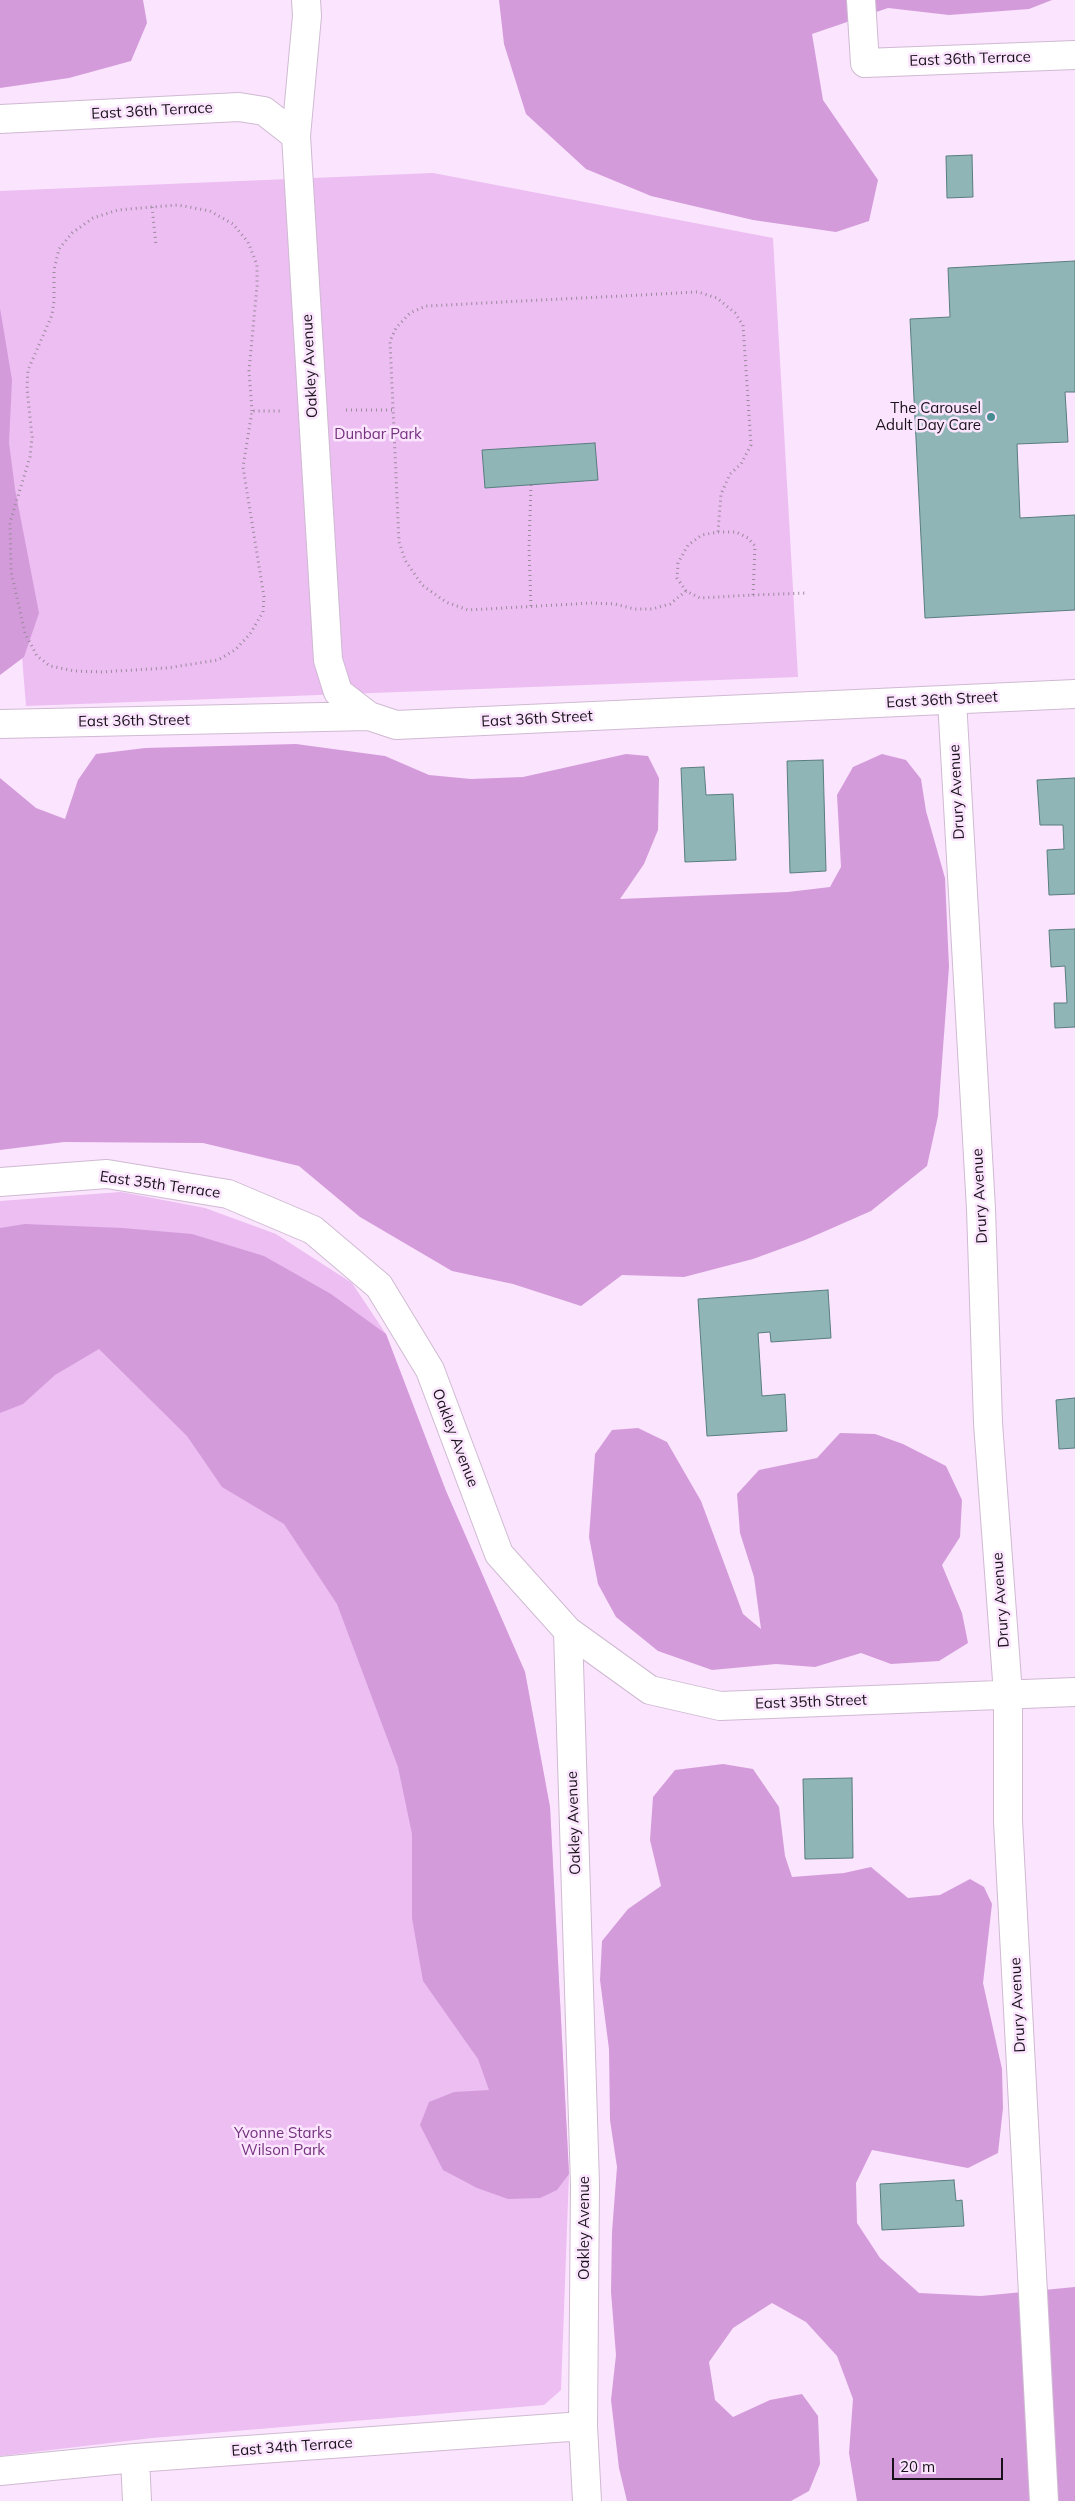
<!DOCTYPE html>
<html>
<head>
<meta charset="utf-8">
<style>
  body { margin:0 }
  #map { position:relative; width:1075px; height:2501px; overflow:hidden; background:#fbe4fd; font-family:Mulish,sans-serif }
  canvas { display:block }
  .scale { position:absolute; left:892px; top:2458px; width:111px; height:22px; box-sizing:border-box; border:2px solid #19121a; border-top:0; padding-left:6px; font-size:15px; line-height:18px; white-space:nowrap; color:#19121a; -webkit-text-stroke:4px #fbe4fd; paint-order:stroke }
</style>
</head>
<body>
<div id="map">
<canvas width="1075" height="2501"></canvas>
<div class="scale">20 m</div>
</div>
<script>
const ctx = document.querySelector('canvas').getContext('2d');
ctx.lineJoin = 'round';
function fill(path, color) {
  ctx.fillStyle = color;
  ctx.fill(path, 'evenodd');
}
function poly(rows) {
  const path = new Path2D();
  for (const r of rows) {
    path.moveTo(r[0], r[1]);
    for (let i = 2; i < r.length; i += 2) path.lineTo(r[i], r[i + 1]);
  }
  return path;
}
function strokePath(path, color, width, dash) {
  ctx.strokeStyle = color;
  ctx.lineWidth = width;
  ctx.lineCap = dash ? 'butt' : 'round';
  ctx.setLineDash(dash || []);
  ctx.stroke(path);
}
function drawText(font, color, halo, rows, align = 'center') {
  ctx.font = font + ' Mulish,sans-serif';
  ctx.lineWidth = 5;
  ctx.setLineDash([]);
  ctx.textBaseline = 'middle';
  ctx.strokeStyle = halo;
  ctx.fillStyle = color;
  for (const [text, x, y, turn = 0] of rows) {
    ctx.save();
    ctx.translate(x, y);
    ctx.rotate((+turn || 0) * Math.PI / 180);
    ctx.textAlign = isNaN(turn) ? turn : align;
    if (halo) ctx.strokeText(text, 0, 0);
    ctx.fillText(text, 0, 0);
    ctx.restore();
  }
}
fill(poly([
  [433,173,773,238,798,677,26,706,0,382,0,191],
  [121,1192,205,1208,276,1234,352,1283,386,1334,446,1491,525,1672,550,1807,569,2174,561,2390,544,2405,152,2438,0,2456,0,1201]
]), '#ecbef2');
fill(poly([
  [0,0,143,0,147,23,131,61,69,78,0,88],
  [499,0,1052,0,1029,9,949,15,888,8,812,34,823,100,878,180,869,221,836,232,753,220,651,196,586,169,526,114,504,44],
  [0,308,12,380,9,443,15,489,39,613,24,657,0,675],
  [296,744,385,756,429,775,471,779,523,777,626,754,648,756,659,778,658,830,644,864,620,899,788,892,830,887,841,867,837,795,853,767,882,754,906,760,921,779,926,811,945,878,949,967,938,1116,927,1166,871,1211,805,1240,753,1259,684,1277,622,1275,581,1306,513,1284,452,1271,360,1217,299,1166,203,1143,64,1142,0,1150,0,778,36,808,65,819,78,780,96,754,145,748],
  [25,1224,122,1228,192,1234,264,1256,331,1294,386,1334,446,1491,525,1672,550,1807,569,2174,557,2190,540,2198,508,2199,477,2188,443,2170,420,2125,429,2102,454,2092,489,2090,478,2059,423,1981,412,1918,412,1834,398,1767,337,1604,284,1524,222,1487,187,1436,99,1349,55,1375,23,1404,0,1413,0,1228],
  [638,1428,667,1442,701,1501,743,1614,761,1629,754,1577,740,1533,737,1494,759,1470,817,1458,840,1433,875,1434,903,1444,946,1466,962,1500,960,1537,942,1565,962,1613,968,1643,939,1661,891,1664,861,1653,815,1667,776,1664,712,1670,658,1651,616,1617,598,1584,589,1537,595,1454,612,1430],
  [723,1764,753,1769,779,1807,785,1856,792,1877,844,1873,871,1867,908,1898,940,1895,970,1879,984,1887,992,1904,983,1983,1002,2069,1003,2108,998,2153,968,2168,872,2150,856,2183,857,2223,880,2258,919,2293,981,2296,1075,2287,1075,2501,857,2501,849,2453,853,2399,837,2356,806,2322,772,2303,733,2328,709,2362,715,2400,733,2417,770,2400,802,2394,818,2416,820,2464,809,2491,791,2501,627,2501,619,2468,611,2400,616,2355,611,2292,612,2232,617,2167,610,2120,609,2049,600,1980,602,1941,628,1909,661,1886,650,1840,653,1797,675,1770]
]), '#d49bdb');
const building = poly([
  [972,155,973,197,947,198,946,156,972,155],
  [1075,261,1075,392,1065,392,1068,442,1017,444,1020,518,1075,515,1075,610,925,618,910,319,950,317,948,268,1075,261],
  [595,443,598,480,485,488,482,450,595,443],
  [823,760,826,871,790,873,787,761,823,760],
  [704,767,706,795,733,794,736,860,685,862,681,768,704,767],
  [1075,778,1075,894,1049,895,1047,850,1064,849,1063,825,1040,825,1037,780,1075,778],
  [1075,929,1075,1027,1055,1028,1054,1003,1067,1003,1065,966,1051,967,1049,930,1075,929],
  [828,1290,831,1338,771,1342,770,1332,758,1333,762,1396,785,1394,787,1431,707,1436,698,1299,828,1290],
  [1075,1398,1075,1448,1059,1449,1056,1400,1075,1398],
  [852,1778,853,1858,805,1859,803,1779,852,1778],
  [954,2180,956,2201,962,2200,964,2226,882,2230,880,2184,954,2180]
]);
fill(building, '#8fb5b7');
strokePath(building, '#597d7f', 1);
const minor = poly([
  [306,0,307,16,296,136,328,660,338,692,369,716],
  [861,0,865,63,1075,55],
  [0,119,239,107,264,111,296,136],
  [952,700,981,1209,988,1423,1008,1694,1008,1821,1044,2501],
  [0,724,369,716,396,725,1075,694],
  [0,1182,107,1174,228,1194,313,1230,379,1286,430,1370,499,1554,568,1631,650,1690,720,1706,1075,1692],
  [568,1631,585,2185,583,2426,587,2501],
  [135,2458,137,2501],
  [0,2471,135,2458,583,2426]
]);
strokePath(minor, '#cfbad2', 30);
strokePath(poly([
  [152,207,156,245],
  [346,410,393,410],
  [252,411,249,371,257,286,257,265,248,242,233,224,210,211,178,205,152,207,118,210,93,218,72,233,59,249,54,270,54,301,52,315,28,370,27,388,32,437,30,457,10,522,11,571,25,633,37,656,50,666,75,671,101,672,167,668,218,660,235,650,250,634,263,612,264,597,243,467,252,411,280,411],
  [531,485,529,548,531,607],
  [686,591,670,604,652,609,634,609,615,604,592,603,468,610,446,602,422,585,405,560,399,542,390,341,396,328,410,313,426,306,698,292,717,298,735,313,743,325,751,445,741,464,730,474,721,494,718,532],
  [753,595,755,546,748,538,736,532,718,532,702,535,688,545,678,563,677,578,686,591,700,598,753,595,807,593]
]), '#9b8a9c', 3, [1, 4]);
strokePath(minor, '#fff', 28);
for (const [x, y, r, color] of [
  [991,417,5,"#458d91"]
]) {
  const dot = new Path2D();
  dot.arc(x, y, r, 0, 2 * Math.PI);
  ctx.fillStyle = color;
  ctx.fill(dot);
  strokePath(dot, '#fbe4fd', 2);
}
drawText('15px', '#19121a', '#fbe4fd', [
  ["East 36th Terrace",970,59,-2],
  ["East 36th Terrace",152,111,-3],
  ["Oakley Avenue",310,366,-93],
  ["East 36th Street",942,700,-3],
  ["East 36th Street",537,719,-3],
  ["East 36th Street",134,721,-1],
  ["Drury Avenue",957,792,-93],
  ["East 35th Terrace",160,1185,8],
  ["Drury Avenue",980,1196,-93],
  ["Oakley Avenue",455,1438,69],
  ["Drury Avenue",1001,1600,-94],
  ["East 35th Street",811,1702,-2],
  ["Oakley Avenue",574,1823,-92],
  ["Drury Avenue",1018,2005,-93],
  ["Oakley Avenue",584,2228,-90],
  ["East 34th Terrace",292,2447,-4]
]);
drawText('15px', '#19121a', '#fbe4fd', [
  ["The Carousel",981,408],
  ["Adult Day Care",981,425]
], 'right');
drawText('15px', '#75327f', '#fbe4fd', [
  ["Dunbar Park",378,434],
  ["Yvonne Starks",283,2133],
  ["Wilson Park",283,2150]
]);
</script>
</body>
</html>
